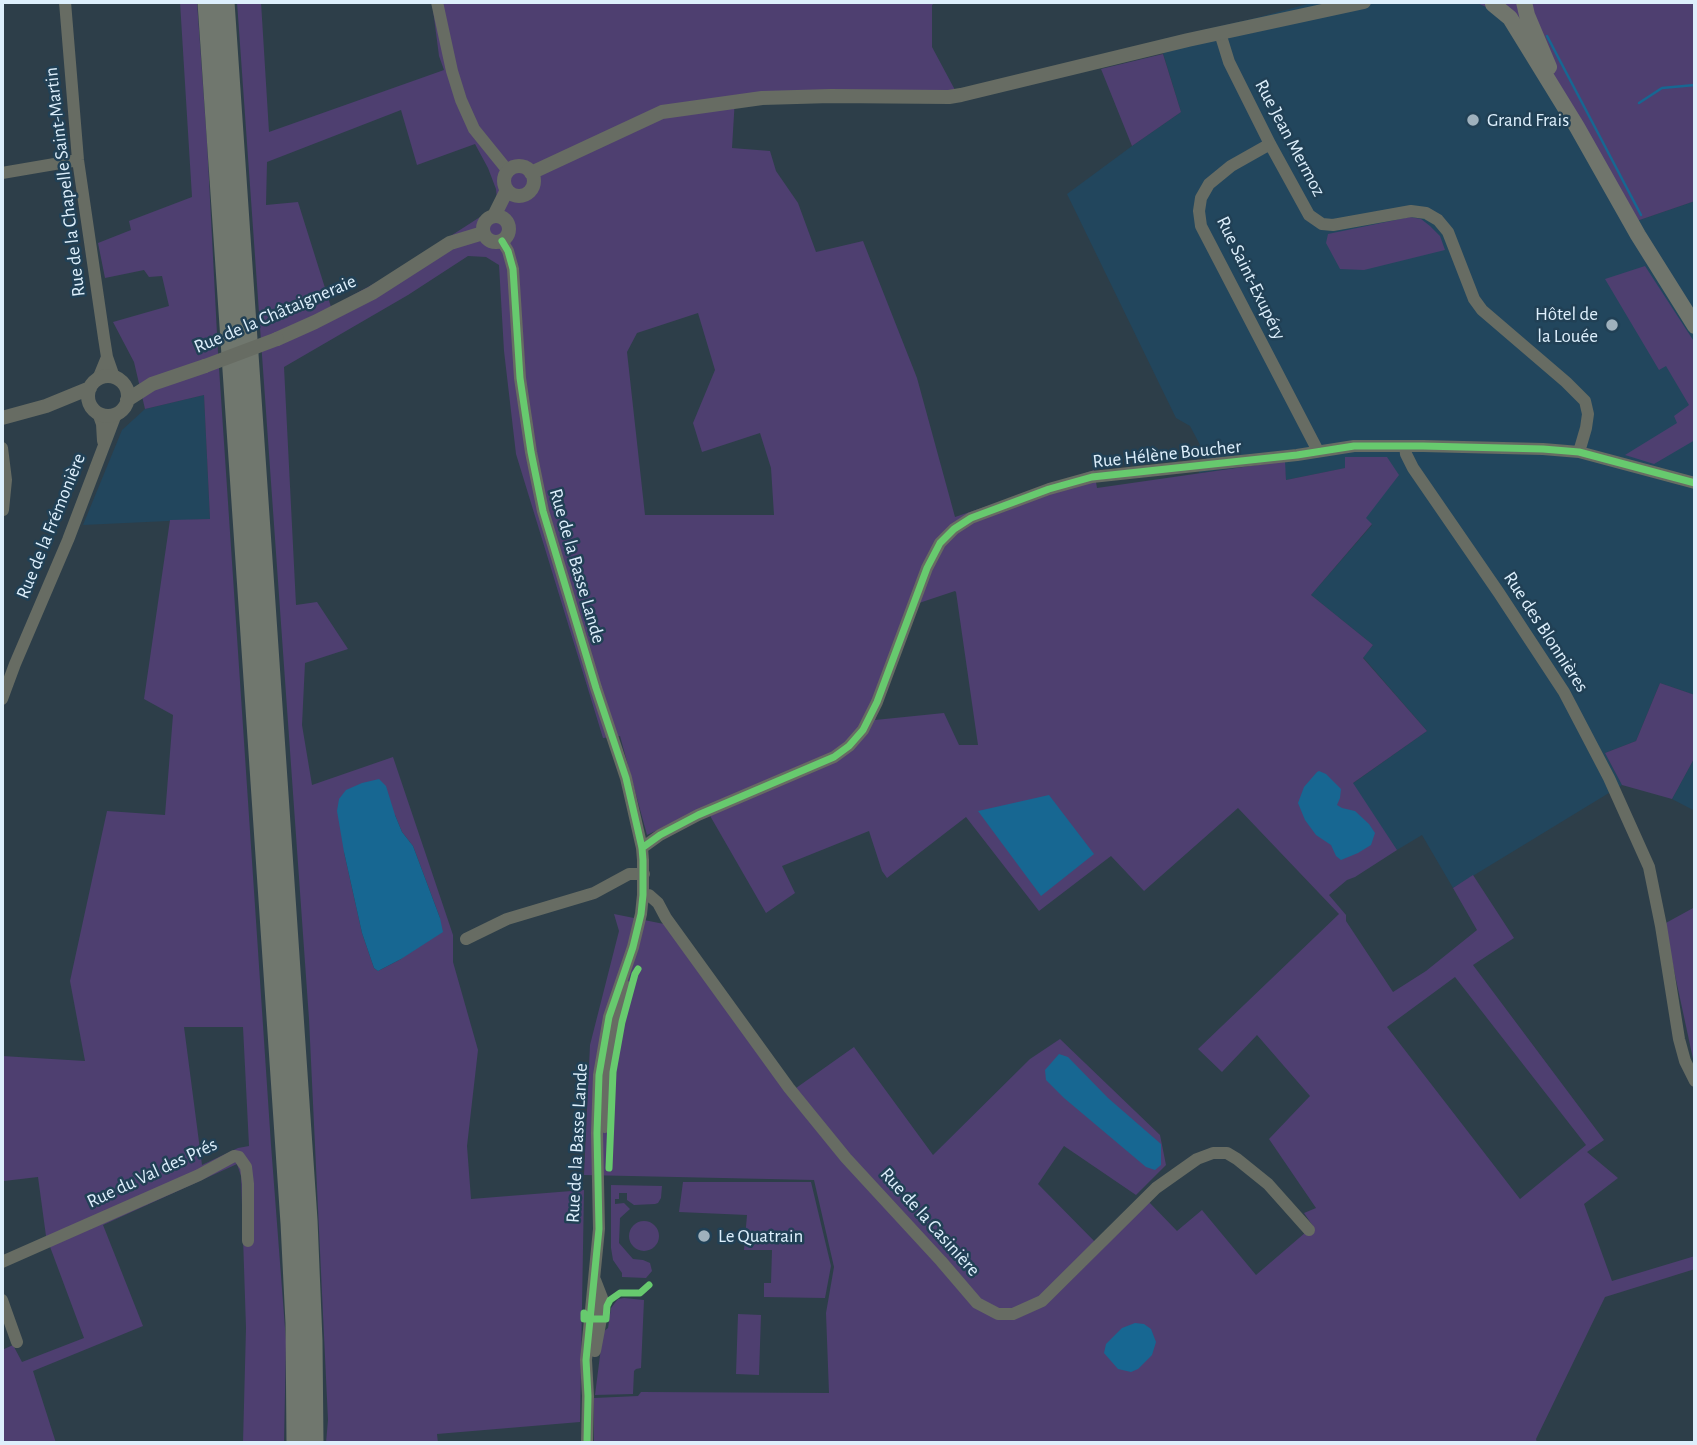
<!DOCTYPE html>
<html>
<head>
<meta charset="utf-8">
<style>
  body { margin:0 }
  #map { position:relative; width:1697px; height:1445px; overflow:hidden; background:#2d3e49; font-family:"Alegreya Sans",sans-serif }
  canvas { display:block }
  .frame { position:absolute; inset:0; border:4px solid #ddeffc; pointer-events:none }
</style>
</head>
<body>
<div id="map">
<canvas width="1697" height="1445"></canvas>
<div class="frame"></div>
</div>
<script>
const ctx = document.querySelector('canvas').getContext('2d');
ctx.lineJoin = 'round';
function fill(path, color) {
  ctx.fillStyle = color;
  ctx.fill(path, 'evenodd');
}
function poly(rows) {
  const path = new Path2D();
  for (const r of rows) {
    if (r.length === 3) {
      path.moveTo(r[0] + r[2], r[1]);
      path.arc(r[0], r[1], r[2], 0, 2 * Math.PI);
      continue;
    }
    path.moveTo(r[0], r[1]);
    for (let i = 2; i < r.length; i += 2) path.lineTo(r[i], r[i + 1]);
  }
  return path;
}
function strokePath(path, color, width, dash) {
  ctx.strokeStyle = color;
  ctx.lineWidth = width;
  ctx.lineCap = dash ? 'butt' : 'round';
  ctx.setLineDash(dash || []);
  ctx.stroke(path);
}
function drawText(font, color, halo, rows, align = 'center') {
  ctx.font = font + ' "Alegreya Sans",sans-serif';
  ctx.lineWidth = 5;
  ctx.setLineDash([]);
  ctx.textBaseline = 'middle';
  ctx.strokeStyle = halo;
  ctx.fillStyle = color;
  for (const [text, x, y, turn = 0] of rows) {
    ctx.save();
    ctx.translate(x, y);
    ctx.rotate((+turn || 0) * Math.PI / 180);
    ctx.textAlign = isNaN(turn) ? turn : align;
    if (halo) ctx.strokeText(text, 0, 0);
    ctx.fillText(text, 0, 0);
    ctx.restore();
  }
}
fill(poly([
  [1315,2,1475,2,1506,16,1625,225,1695,201,1695,695,1660,683,1636,741,1605,753,1622,785,1453,888,1422,835,1397,850,1352,784,1427,731,1363,657,1373,645,1311,595,1372,525,1366,519,1346,468,1286,480,1284,461,1199,473,1199,464,1207,458,1190,426,1176,418,1067,194,1132,146,1181,112,1159,40,1256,18],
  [204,395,210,519,83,525,122,430,145,409],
  [1695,757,1695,811,1672,799]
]), '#22465d');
fill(poly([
  [180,2,197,2,207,142,218,353,271,1145,286,1341,284,1443,243,1443,246,1328,241,1176,237,1164,103,1225,143,1326,33,1371,56,1443,2,1443,2,1350,13,1345,22,1362,84,1338,46,1236,38,1177,4,1181,2,1152,2,1056,85,1061,70,981,107,811,165,815,173,715,144,699,170,520,210,519,204,395,145,409,134,362,113,322,169,306,162,276,149,277,144,270,105,278,98,243,131,230,129,221,192,197],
  [184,1027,243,1027,249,1146,238,1148,202,1165],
  [237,2,261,2,269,132,444,70,439,56,432,2,936,2,932,5,932,47,955,90,848,91,735,98,732,148,770,151,776,171,798,203,816,252,863,241,917,378,955,517,1094,470,1097,488,1285,461,1286,480,1345,468,1345,457,1387,457,1399,475,1366,518,1372,524,1311,595,1373,645,1363,658,1427,731,1353,783,1397,850,1355,877,1347,880,1329,895,1346,915,1346,921,1393,992,1426,971,1477,930,1453,888,1473,875,1514,938,1473,965,1604,1140,1587,1152,1618,1178,1584,1204,1612,1281,1695,1256,1695,1269,1605,1297,1536,1439,1537,1443,594,1443,594,1398,638,1396,641,1392,829,1393,826,1313,834,1267,814,1180,584,1175,590,1045,619,931,614,914,664,924,789,1093,854,1047,933,1155,1030,1059,1060,1039,1160,1135,1166,1165,1136,1195,1064,1146,1038,1184,1101,1248,1148,1201,1177,1231,1202,1210,1256,1275,1313,1226,1304,1213,1316,1208,1269,1139,1310,1096,1257,1035,1222,1072,1198,1049,1339,914,1238,808,1144,891,1111,856,1039,911,966,817,887,878,882,871,869,831,782,866,795,893,766,913,705,807,647,835,620,736,603,738,516,454,504,351,499,265,486,257,468,256,408,295,284,367,296,605,317,602,348,649,305,663,302,725,312,785,393,757,453,935,453,962,478,1050,467,1146,471,1199,584,1190,580,1422,437,1434,438,1443,326,1443,328,1420,309,1019],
  [401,110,417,165,475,144,488,168,496,189,497,200,494,208,390,275,331,307,298,202,266,205,267,162],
  [698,313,715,370,693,423,702,452,760,433,771,468,774,515,645,515,627,352,637,333],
  [955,591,956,592,978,745,959,745,944,713,875,720,916,604],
  [395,815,402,832,413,846,440,918,401,959,378,971,374,968,362,933,344,852],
  [1455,977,1586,1145,1520,1199,1387,1027],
  [1475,2,1695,2,1695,201,1625,225,1506,16],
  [1163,54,1181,112,1132,146,1101,69],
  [1410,217,1421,219,1430,226,1440,236,1445,250,1364,270,1340,269,1326,243,1328,234],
  [1645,266,1695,343,1695,440,1654,464,1625,455,1677,423,1674,416,1689,405,1666,366,1659,370,1605,279],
  [1660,683,1695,695,1695,757,1672,799,1622,785,1605,753,1636,741],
  [1695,907,1695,1068,1664,924],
  [683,1182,811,1182,831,1266,825,1298,764,1297,764,1283,771,1283,772,1250,744,1250,747,1215,679,1212],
  [611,1185,662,1186,661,1198,658,1203,655,1204,634,1205,627,1200,627,1193,619,1193,619,1199,615,1199,615,1204,624,1203,630,1209,620,1218,619,1243,633,1259,643,1260,650,1263,652,1271,646,1278,622,1277,622,1273,613,1260,611,1248],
  [644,1236,15],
  [624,1298,644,1300,641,1368,636,1369,634,1371,633,1394,595,1395,603,1332,608,1328,611,1308,618,1299],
  [738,1314,761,1315,759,1375,736,1374]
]), '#4e3f70');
fill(poly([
  [1319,771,1326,774,1341,789,1340,798,1337,805,1342,808,1355,811,1369,824,1375,833,1371,845,1358,853,1341,860,1336,856,1331,845,1316,835,1305,820,1298,803,1304,787,1317,772],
  [379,779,386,786,395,815,402,832,413,846,440,918,443,932,401,959,378,971,374,968,362,933,344,852,337,811,339,799,346,790,362,783],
  [1049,795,1094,854,1041,896,978,811],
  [1059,1054,1068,1057,1108,1098,1161,1144,1161,1165,1155,1170,1146,1167,1064,1098,1046,1080,1045,1070],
  [1135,1323,1144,1324,1151,1329,1156,1342,1152,1355,1138,1369,1131,1372,1118,1369,1104,1353,1106,1344,1122,1328]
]), '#176792');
strokePath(poly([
  [1547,36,1641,215],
  [1639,103,1662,88,1695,85]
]), '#176792', 2.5);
strokePath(poly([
  [65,2,78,160,104,338,107,357,114,377],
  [437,2,452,71,461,100,474,129,508,171],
  [1220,33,1229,62,1270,144,1309,215,1322,224,1333,225,1411,211,1426,213,1438,220,1448,232,1474,299,1482,310,1566,382,1585,401,1588,414,1586,428,1579,452],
  [1270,144,1231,166,1209,184,1201,198,1199,211,1201,226,1318,451],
  [2,173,78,160],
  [502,241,508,251,513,269,520,378,531,452,543,511,596,688,626,778,642,848,643,860,643,895,641,914,633,947,609,1017,599,1075,597,1133,599,1229,586,1360,588,1396,587,1443],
  [98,379,107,357],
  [98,413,102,424,103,441],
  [1405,446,1406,454,1413,468,1499,593,1564,692,1609,778,1649,867,1661,926,1679,1039,1685,1061,1695,1081],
  [2,448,6,480,3,510],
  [2,699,15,664,68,540,116,414],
  [642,848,660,835,698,815,834,757,849,746,863,730,877,702,927,568,940,543,954,529,971,518,1049,489,1092,477,1297,455,1354,446,1423,446,1543,449,1579,452,1695,483],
  [643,895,649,895,658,903,666,918,789,1088,846,1158,941,1261,977,1303,998,1314,1013,1314,1042,1301,1156,1188,1197,1159,1213,1153,1227,1153,1237,1159,1268,1184,1309,1230],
  [466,939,507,919,594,893,629,874,644,874],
  [605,1127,611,1054,624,997,625,986],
  [2,1262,199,1175,234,1156,239,1157,246,1167,248,1184,248,1241],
  [2,1300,17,1342],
  [595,1351,601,1319,602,1298,595,1280]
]), '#676c63', 12);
strokePath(poly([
  [519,181,15],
  [531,173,662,112,762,98,831,96,949,97,961,95,1188,40,1364,2],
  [496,229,13],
  [494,216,507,190],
  [277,339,315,322,372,293,450,243,483,233],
  [108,396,20],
  [127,400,152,384,205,366],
  [2,418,46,406,90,388]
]), '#676c63', 14);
strokePath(poly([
  [1524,2,1527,15,1549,67],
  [1493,4,1510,18,1577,127,1638,235,1695,326]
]), '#70756c', 16);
strokePath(poly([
  [207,2,290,1223,295,1323,296,1443],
  [225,2,308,1220,313,1341,314,1443]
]), '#70776e', 19);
strokePath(poly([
  [205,366,277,339]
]), '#676c63', 14);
strokePath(poly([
  [502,241,508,251,513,269,520,378,531,452,543,511,596,688,626,778,642,848,643,860,643,895,641,914,633,947,609,1017,599,1075,597,1133,599,1229,586,1360,588,1396,587,1443],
  [642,848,660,835,698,815,834,757,849,746,863,730,877,702,927,568,940,543,954,529,971,518,1049,489,1092,477,1297,455,1354,446,1423,446,1543,449,1579,452,1695,483],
  [609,1168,613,1072,622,1022,635,974,638,969],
  [584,1313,584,1319,606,1319,607,1306,610,1300,620,1293,640,1293,649,1285]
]), '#67ca6e', 7);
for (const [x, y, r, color] of [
  [1473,120,7,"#9fb1bd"],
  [1612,325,7,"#9fb1bd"],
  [704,1236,7,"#9fb1bd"]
]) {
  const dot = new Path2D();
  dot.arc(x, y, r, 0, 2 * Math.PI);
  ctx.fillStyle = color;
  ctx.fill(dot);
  strokePath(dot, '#214055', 2.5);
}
drawText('19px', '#ddeffc', '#214055', [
  ["Grand Frais",1487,120],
  ["Hôtel de",1598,314,"right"],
  ["la Louée",1598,336,"right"],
  ["Le Quatrain",718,1236]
], 'left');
drawText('19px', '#ddeffc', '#214055', [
  ["Rue Jean Mermoz",1290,138,62],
  ["Rue de la Chapelle Saint-Martin",65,182,-97],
  ["Rue Saint-Exupéry",1251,278,64],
  ["Rue de la Châtaigneraie",275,314,-23],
  ["Rue Hélène Boucher",1167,454,-6],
  ["Rue de la Frémonière",51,526,-68],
  ["Rue de la Basse Lande",577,566,74],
  ["Rue des Blonnières",1546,632,57],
  ["Rue de la Basse Lande",577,1143,-87],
  ["Rue du Val des Prés",152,1173,-25],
  ["Rue de la Casinière",930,1222,48]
]);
</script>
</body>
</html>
